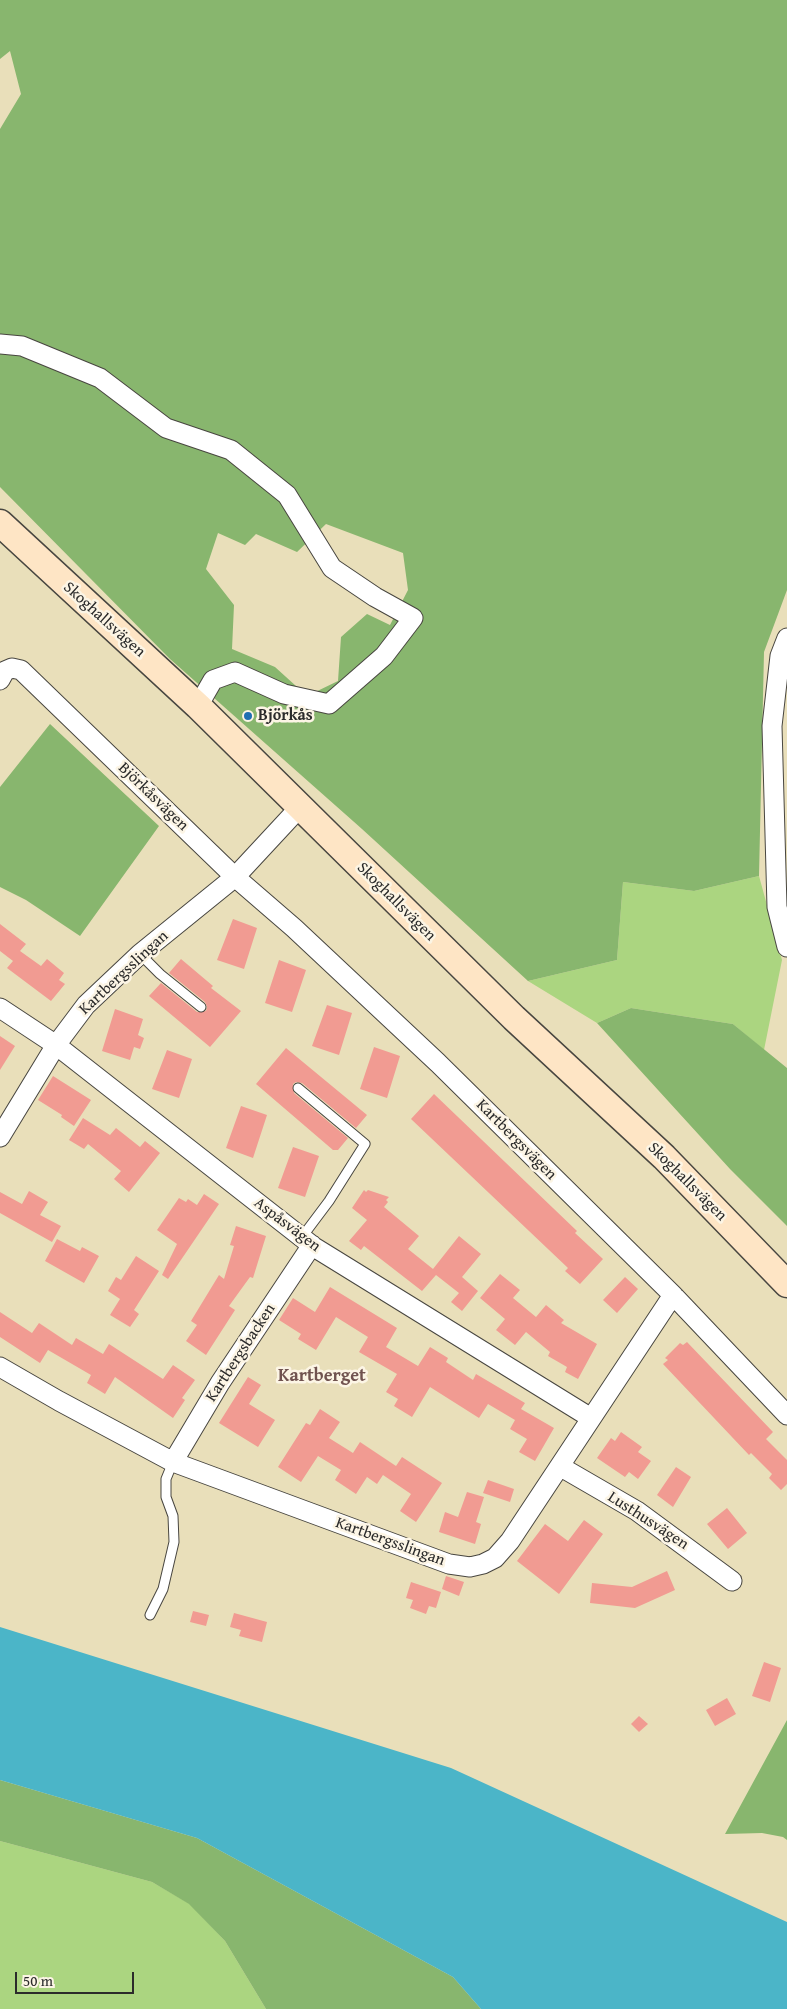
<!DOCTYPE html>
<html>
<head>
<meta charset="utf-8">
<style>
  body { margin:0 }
  #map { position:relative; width:787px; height:2009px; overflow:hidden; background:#e9dfba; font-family:"Gentium Book Plus",serif }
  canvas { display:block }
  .scale { position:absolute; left:15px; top:1972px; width:119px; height:22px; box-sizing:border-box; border:2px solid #2b2b2b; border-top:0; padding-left:6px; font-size:15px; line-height:18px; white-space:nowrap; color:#2b2b2b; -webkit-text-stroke:4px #fcf5e5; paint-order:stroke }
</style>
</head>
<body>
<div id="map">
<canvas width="787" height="2009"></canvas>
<div class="scale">50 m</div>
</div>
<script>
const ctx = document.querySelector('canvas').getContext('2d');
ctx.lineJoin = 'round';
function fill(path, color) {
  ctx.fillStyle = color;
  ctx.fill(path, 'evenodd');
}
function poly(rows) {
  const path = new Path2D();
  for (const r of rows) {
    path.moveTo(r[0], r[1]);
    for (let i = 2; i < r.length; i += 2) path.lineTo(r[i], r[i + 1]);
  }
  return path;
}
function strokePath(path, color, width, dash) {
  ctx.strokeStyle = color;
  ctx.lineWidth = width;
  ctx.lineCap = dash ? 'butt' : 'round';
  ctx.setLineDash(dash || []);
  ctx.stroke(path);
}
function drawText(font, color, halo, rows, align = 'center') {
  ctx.font = font + ' "Gentium Book Plus",serif';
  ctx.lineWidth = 5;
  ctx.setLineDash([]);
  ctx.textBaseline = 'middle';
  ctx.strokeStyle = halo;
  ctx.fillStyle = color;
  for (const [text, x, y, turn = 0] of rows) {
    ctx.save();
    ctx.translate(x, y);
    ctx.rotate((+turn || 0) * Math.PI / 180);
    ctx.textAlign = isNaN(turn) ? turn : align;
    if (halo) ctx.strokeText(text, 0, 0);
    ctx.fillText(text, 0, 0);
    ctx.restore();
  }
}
fill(poly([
  [759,876,782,960,764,1050,733,1024,631,1008,597,1023,528,981,617,960,623,882,694,891],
  [0,1841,152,1882,190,1904,225,1941,266,2009,0,2009]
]), '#abd580');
fill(poly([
  [0,0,787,0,787,590,764,652,759,876,694,891,623,882,617,960,528,981,362,829,170,659,0,487,0,129,21,94,10,51,0,59],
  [326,524,403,553,408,590,390,625,367,614,341,637,338,681,307,696,275,667,232,649,234,605,206,569,218,533,245,545,256,534,297,552],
  [50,724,159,826,80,936,26,900,0,887,0,787],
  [631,1008,733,1024,787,1068,787,1226,730,1169,597,1023],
  [787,1720,787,1840,783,1837,762,1833,725,1834],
  [0,1780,197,1838,453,1977,481,2009,266,2009,225,1941,189,1904,152,1882,0,1841]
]), '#88b66e');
fill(poly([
  [0,1627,451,1768,787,1922,787,2009,481,2009,453,1977,197,1838,0,1780]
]), '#4bb5c8');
fill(poly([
  [233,919,257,928,244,969,217,960],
  [0,924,26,944,20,951,41,966,47,959,64,973,59,980,65,984,51,1001,7,968,13,961,0,951],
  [181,959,213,986,211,988,241,1011,210,1047,149,996,161,983,197,1012,206,1011,207,1007,205,1002,169,973],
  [279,960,306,970,292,1012,265,1003],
  [327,1005,352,1013,339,1055,312,1046],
  [115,1009,143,1019,138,1035,144,1038,140,1049,134,1047,130,1060,102,1051],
  [0,1036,15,1046,0,1070],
  [374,1047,400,1056,387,1098,360,1089],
  [286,1048,367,1115,356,1128,302,1083,296,1082,293,1084,294,1093,348,1138,338,1150,333,1150,256,1084],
  [167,1050,192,1059,179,1098,152,1089],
  [53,1076,91,1100,74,1126,61,1117,62,1115,38,1100],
  [434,1094,577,1231,575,1233,603,1259,580,1284,565,1271,568,1268,411,1119],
  [241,1106,267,1115,253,1158,226,1148],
  [83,1118,110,1135,116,1128,140,1147,145,1141,160,1153,129,1192,114,1179,121,1171,88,1144,84,1149,69,1140],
  [293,1147,319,1156,305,1197,278,1188],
  [364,1190,366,1192,368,1190,389,1197,386,1200,388,1202,384,1207,419,1236,408,1249,433,1269,459,1236,481,1254,462,1277,478,1291,462,1311,451,1302,459,1293,436,1275,422,1291,364,1246,361,1250,349,1241,367,1220,352,1208],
  [29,1191,48,1202,40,1215,61,1226,52,1242,0,1213,0,1192,22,1204],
  [204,1194,219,1204,168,1279,162,1275,177,1244,157,1230,179,1198,186,1202,188,1199,197,1205],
  [236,1226,266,1236,253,1278,250,1277,229,1306,235,1310,206,1355,186,1341,197,1325,191,1321,219,1275,224,1279,234,1246,230,1245],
  [57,1239,80,1251,82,1247,99,1256,84,1283,45,1261],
  [136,1256,159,1271,134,1310,139,1314,130,1327,110,1315,120,1299,108,1291,116,1277,121,1280],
  [500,1274,520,1290,513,1298,536,1317,546,1305,564,1320,561,1323,597,1344,578,1379,565,1372,567,1367,548,1356,550,1352,526,1332,515,1345,496,1330,505,1319,480,1298],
  [625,1277,638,1289,617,1313,603,1300],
  [330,1287,397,1328,386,1347,418,1366,430,1347,448,1358,446,1362,473,1380,476,1374,525,1403,521,1409,554,1428,535,1461,519,1452,527,1439,510,1429,515,1420,488,1404,479,1418,430,1387,412,1417,394,1406,398,1399,386,1392,397,1374,359,1352,368,1337,336,1317,316,1350,298,1339,301,1334,279,1320,293,1298,315,1312],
  [0,1312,32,1333,39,1323,72,1345,76,1338,103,1354,109,1344,163,1379,173,1365,195,1380,182,1398,185,1400,173,1418,115,1377,105,1394,87,1383,91,1375,48,1350,40,1363,0,1337],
  [687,1342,773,1432,766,1439,787,1460,787,1484,781,1490,769,1478,772,1474,751,1453,749,1455,663,1364,668,1360,665,1358,680,1343,683,1345],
  [248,1377,261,1385,249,1404,275,1420,258,1447,219,1423],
  [320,1409,340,1422,329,1438,353,1453,360,1442,396,1466,402,1457,442,1483,416,1522,400,1511,411,1494,383,1475,377,1484,367,1477,356,1494,335,1480,341,1470,318,1456,301,1482,278,1467,306,1423,310,1425],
  [621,1432,642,1447,638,1452,651,1461,638,1479,629,1472,625,1477,597,1458,611,1438,615,1441],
  [676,1467,691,1477,673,1507,657,1495],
  [488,1480,514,1489,510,1502,483,1493],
  [467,1492,484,1497,476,1522,481,1524,475,1544,439,1532,445,1512,458,1517],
  [727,1508,747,1533,728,1549,707,1524],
  [584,1520,603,1534,559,1594,517,1561,545,1524,568,1541],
  [667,1571,675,1590,635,1608,590,1603,592,1583,632,1587],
  [446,1576,464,1582,459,1596,442,1589],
  [411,1582,441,1592,436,1608,429,1606,426,1614,410,1608,413,1600,406,1598],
  [193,1611,209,1615,206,1626,190,1622],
  [234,1613,267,1622,262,1642,239,1636,241,1630,230,1627],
  [764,1662,781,1668,770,1702,752,1696],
  [727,1698,736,1714,715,1726,706,1710],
  [639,1716,648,1724,639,1732,631,1724]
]), '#f19b92');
const lane = poly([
  [140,954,160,974,201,1007],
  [298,1088,365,1144,329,1201,302,1237],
  [150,1615,163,1589,174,1542,173,1516,166,1497,166,1479,173,1462]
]);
const street = poly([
  [0,344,22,346,100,378,166,428,231,450,287,495,332,568,375,597,413,618,384,656,329,704,284,694,235,672,213,680,198,706],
  [787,638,780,656,772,726,777,907,787,947],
  [0,680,5,671,12,668,21,670,235,877,300,807],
  [0,1008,56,1045,314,1247,591,1418],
  [0,1137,56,1045,86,1005,140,954,235,877,294,928,438,1063,673,1295,787,1415],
  [0,1367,59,1401,173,1462,449,1564,470,1567,483,1564,495,1558,510,1541,673,1295],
  [173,1462,220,1383,312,1245],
  [561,1467,637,1511,732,1581]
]);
const secondary = poly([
  [0,523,198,706,514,1018,664,1157,787,1284]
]);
strokePath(lane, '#484640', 11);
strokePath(street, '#484640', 21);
strokePath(secondary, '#484640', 29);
strokePath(lane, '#fff', 9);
strokePath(street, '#fff', 19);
strokePath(secondary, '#fee5c5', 26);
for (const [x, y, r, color] of [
  [248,716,5,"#1f6fb2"]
]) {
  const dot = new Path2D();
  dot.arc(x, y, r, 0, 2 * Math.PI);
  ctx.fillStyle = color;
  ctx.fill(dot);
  strokePath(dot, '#fcf5e5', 2);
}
drawText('16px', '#2b2b2b', '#fcf5e5', [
  ["Skoghallsvägen",104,620,42],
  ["Björkåsvägen",153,797,44],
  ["Skoghallsvägen",396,902,45],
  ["Kartbergsslingan",124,973,-43],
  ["Kartbergsvägen",516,1140,45],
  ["Skoghallsvägen",687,1182,45],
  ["Aspåsvägen",287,1225,37],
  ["Kartbergsbacken",241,1353,-57],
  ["Lusthusvägen",648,1521,33],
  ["Kartbergsslingan",390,1542,20]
]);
drawText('bold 16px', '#2b2b2b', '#fcf5e5', [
  ["Björkås",258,716]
], 'left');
drawText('bold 18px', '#70524f', '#fcf5e5', [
  ["Kartberget",322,1376]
]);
</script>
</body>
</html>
